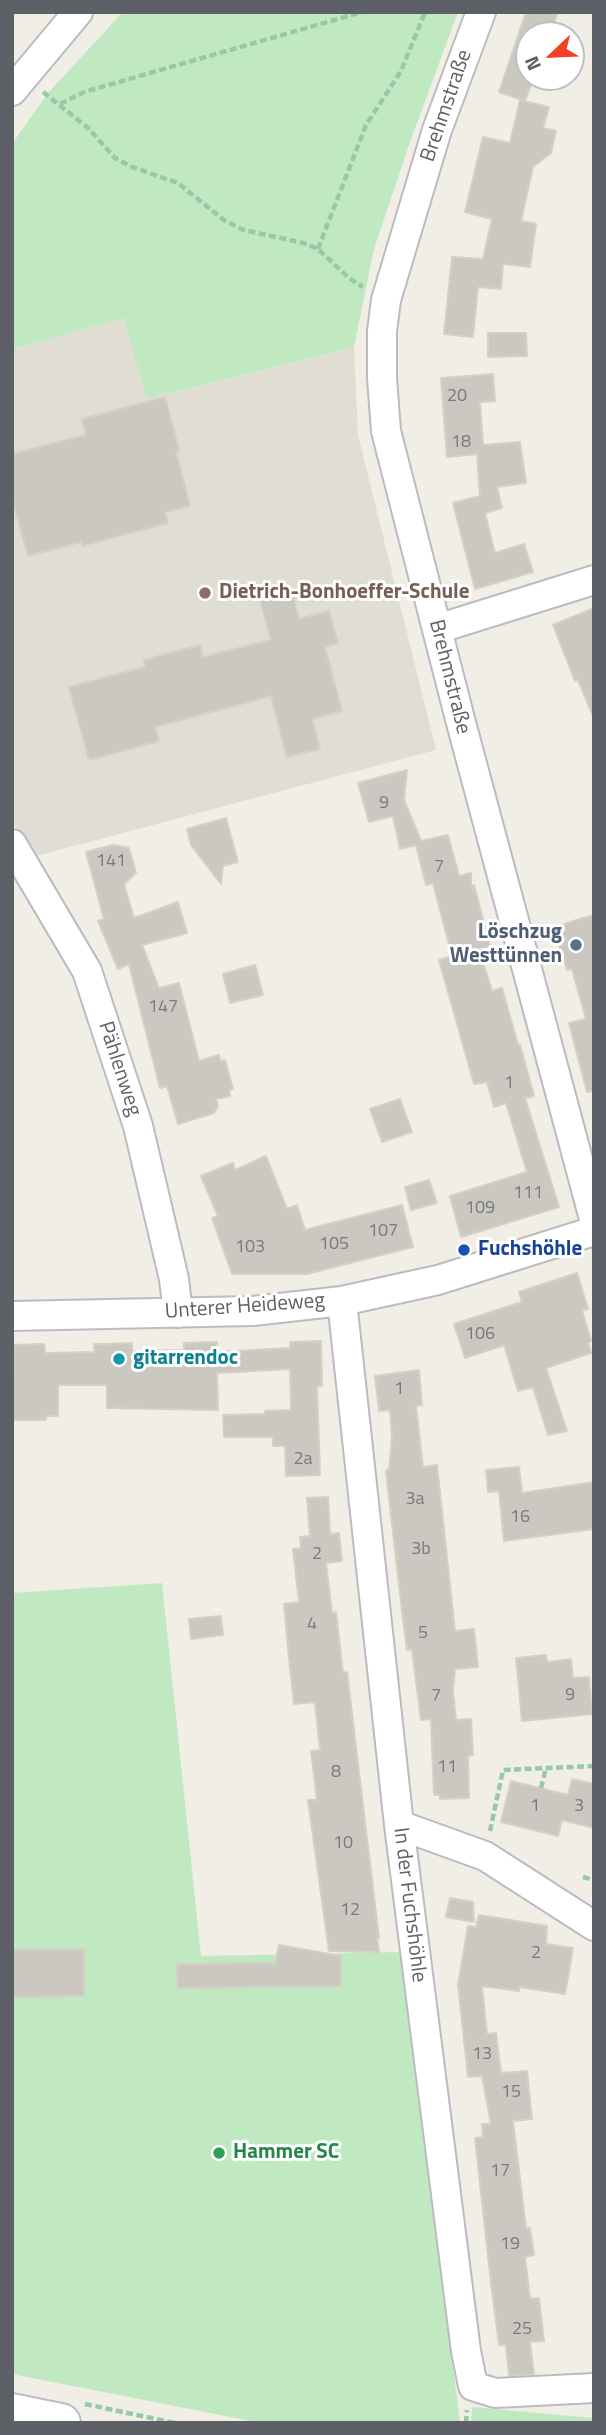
<!DOCTYPE html>
<html>
<head>
<meta charset="utf-8">
<style>
  body { margin:0 }
  #map { position:relative; width:606px; height:2435px; overflow:hidden; background:#f0eee5; font-family:"Titillium Web",sans-serif }
  canvas { display:block }
  .frame { position:absolute; inset:0; border:14px solid #5d6066; pointer-events:none }
  .north { position:absolute; left:515px; top:21px; width:70px; height:70px; box-sizing:border-box; background:#fff; border:2px solid #bebfc2; border-radius:50%; rotate:247deg; font-size:19px; font-weight:700; line-height:28px; text-align:center; color:#5d6066 }
  .north::after { content:''; display:block; margin:auto; width:24px; height:32px; background:#f63f25; clip-path:polygon(50% 0,100% 100%,50% 72%,0 100%) }
</style>
</head>
<body>
<div id="map">
<canvas width="606" height="2435"></canvas>
<div class="frame"></div>
<div class="north">N</div>
</div>
<script>
const ctx = document.querySelector('canvas').getContext('2d');
ctx.lineJoin = 'round';
function fill(path, color) {
  ctx.fillStyle = color;
  ctx.fill(path, 'evenodd');
}
function poly(rows) {
  const path = new Path2D();
  for (const r of rows) {
    path.moveTo(r[0], r[1]);
    for (let i = 2; i < r.length; i += 2) path.lineTo(r[i], r[i + 1]);
  }
  return path;
}
function strokePath(path, color, width, dash) {
  ctx.strokeStyle = color;
  ctx.lineWidth = width;
  ctx.lineCap = dash ? 'butt' : 'round';
  ctx.setLineDash(dash || []);
  ctx.stroke(path);
}
function drawText(font, color, halo, rows, align = 'center') {
  ctx.font = font + ' "Titillium Web",sans-serif';
  ctx.lineWidth = 6;
  ctx.setLineDash([]);
  ctx.textBaseline = 'middle';
  ctx.strokeStyle = halo;
  ctx.fillStyle = color;
  for (const [text, x, y, turn = 0] of rows) {
    ctx.save();
    ctx.translate(x, y);
    ctx.rotate((+turn || 0) * Math.PI / 180);
    ctx.textAlign = isNaN(turn) ? turn : align;
    if (halo) ctx.strokeText(text, 0, 0);
    ctx.fillText(text, 0, 0);
    ctx.restore();
  }
}
fill(poly([
  [124,318,146,399,354,347,358,435,436,750,36,856,12,822,12,349]
]), '#e0ddd3');
fill(poly([
  [123,12,458,12,410,142,374,249,354,347,146,399,124,318,12,349,12,144,48,93],
  [162,1583,201,1956,401,1952,460,2423,261,2423,12,2374,12,1593],
  [472,2407,594,2418,594,2423,471,2423]
]), '#c0e9c2');
const building = poly([
  [526,12,558,12,550,35,529,35,529,77,534,77,525,101,499,92,526,12],
  [520,100,549,107,543,128,556,131,551,153,533,167,521,221,536,224,530,267,503,264,501,289,478,287,473,337,444,334,452,257,483,259,492,219,465,212,483,137,510,143,520,100],
  [488,333,526,333,527,356,488,357,488,333],
  [493,374,495,401,480,402,483,445,520,442,526,483,497,487,502,508,485,513,495,553,524,544,533,572,475,589,453,503,480,496,477,454,447,457,441,378,493,374],
  [165,397,179,450,176,451,190,506,165,512,168,523,82,546,81,542,28,556,12,498,12,454,86,435,82,419,165,397],
  [291,589,299,619,329,611,338,643,325,647,342,711,312,719,320,749,287,757,271,696,155,727,159,741,89,760,69,687,145,667,144,660,200,645,203,657,271,640,259,597,291,589],
  [594,608,594,715,593,716,578,680,575,681,553,625,594,608],
  [407,770,404,800,421,841,448,835,459,876,471,873,471,886,474,885,490,946,479,949,492,991,502,988,518,1045,520,1045,534,1096,525,1098,559,1207,461,1237,450,1196,527,1172,506,1103,494,1107,487,1082,474,1084,439,960,452,956,433,883,426,885,416,845,400,849,393,816,369,822,358,783,407,770],
  [226,818,238,862,223,866,221,884,191,845,187,829,226,818],
  [113,845,129,848,136,873,124,884,134,918,178,902,187,933,142,945,159,988,179,983,199,1061,219,1055,220,1061,225,1060,233,1089,229,1090,230,1096,216,1099,218,1106,214,1113,178,1124,167,1086,160,1088,129,964,118,969,98,921,104,919,86,852,113,845],
  [594,915,594,1091,587,1092,569,1023,586,1019,572,969,567,970,553,927,594,915],
  [255,965,263,995,230,1003,223,974,255,965],
  [400,1099,412,1132,382,1142,370,1109,400,1099],
  [266,1156,287,1209,297,1205,305,1230,402,1205,413,1247,307,1274,232,1274,212,1218,218,1216,201,1176,233,1163,235,1170,266,1156],
  [429,1180,437,1203,411,1210,405,1187,429,1180],
  [577,1273,588,1309,582,1310,591,1341,588,1343,591,1353,546,1368,567,1431,548,1435,533,1387,518,1391,504,1345,465,1358,454,1324,522,1302,519,1292,577,1273],
  [321,1341,322,1386,317,1386,320,1475,286,1476,285,1446,273,1446,273,1437,224,1437,223,1415,265,1414,265,1411,291,1410,290,1369,217,1373,218,1410,107,1408,107,1385,58,1385,58,1416,46,1416,46,1420,12,1420,14,1345,44,1344,45,1353,95,1352,94,1344,105,1344,132,1343,132,1351,184,1350,184,1343,217,1342,217,1352,290,1348,290,1342,321,1341],
  [419,1370,422,1405,416,1406,423,1467,437,1465,455,1631,474,1629,478,1667,455,1669,453,1691,456,1720,471,1719,473,1755,468,1756,469,1798,440,1799,440,1795,434,1795,431,1719,421,1720,412,1649,407,1650,402,1611,386,1471,389,1470,392,1437,390,1410,379,1411,375,1376,419,1370],
  [519,1467,522,1493,594,1482,594,1529,504,1541,499,1491,488,1492,486,1470,519,1467],
  [328,1497,330,1534,339,1533,342,1561,326,1563,332,1613,336,1612,343,1673,347,1672,379,1938,377,1938,379,1952,329,1951,308,1800,317,1800,311,1751,320,1750,315,1702,294,1704,290,1668,284,1604,299,1602,293,1549,301,1548,300,1537,310,1536,307,1498,328,1497],
  [221,1616,223,1635,191,1639,189,1619,221,1616],
  [546,1655,547,1662,571,1659,573,1678,589,1677,592,1714,522,1721,516,1658,546,1655],
  [572,1779,594,1784,594,1828,562,1820,558,1836,501,1822,511,1781,568,1795,572,1779],
  [450,1898,473,1902,474,1922,446,1917,450,1898],
  [479,1915,547,1926,546,1944,573,1948,565,1994,520,1987,519,1991,482,1986,487,2034,496,2033,501,2073,527,2071,532,2119,513,2121,526,2228,530,2228,534,2255,525,2257,530,2299,539,2298,544,2341,530,2342,534,2374,509,2376,506,2345,499,2345,491,2283,475,2138,483,2137,482,2124,491,2124,482,2076,468,2077,458,1985,468,1926,476,1927,479,1915],
  [279,1945,341,1956,341,1986,178,1988,177,1964,275,1963,279,1945],
  [84,1949,84,1996,12,1997,12,1950,84,1949]
]);
fill(building, '#cbc8c2');
strokePath(building, '#d5d0c3', 2);
const minor = poly([
  [481,12,437,130,386,300,382,331,382,378,386,431,460,719,594,1219],
  [12,91,78,12],
  [437,629,594,580],
  [12,844,87,971,138,1126,174,1279,178,1313],
  [342,1301,399,1825,466,2351,473,2386,495,2393,594,2388],
  [12,1316,253,1311,342,1301,438,1280,594,1231],
  [399,1825,485,1856,594,1926]
]);
const secondary = poly([
  [12,2413,61,2423]
]);
strokePath(minor, '#babcc2', 32);
strokePath(secondary, '#babdc4', 42);
strokePath(poly([
  [43,92,87,127,115,158,132,167,178,183,225,221,244,230,303,243,318,249,349,278,363,287],
  [60,104,84,92,362,12],
  [318,249,366,125,401,71,425,12],
  [541,1788,546,1768],
  [490,1831,503,1770,594,1766],
  [583,1877,594,1880],
  [85,2404,175,2423],
  [466,2423,467,2410]
]), '#97c8a8', 4.5, [7, 3.5]);
strokePath(minor, '#fff', 28);
strokePath(secondary, '#fff', 38);
for (const [x, y, r, color] of [
  [205,593,7,"#8d6e63"],
  [576,945,7,"#5c6f8a"],
  [464,1250,7,"#1a4fb4"],
  [119,1359,7,"#0f9aa8"],
  [219,2153,7,"#2e9e5b"]
]) {
  const dot = new Path2D();
  dot.arc(x, y, r, 0, 2 * Math.PI);
  ctx.fillStyle = color;
  ctx.fill(dot);
  strokePath(dot, '#fff', 2.5);
}
drawText('18px', '#787a7d', null, [
  ["20",457,397],
  ["18",461,443],
  ["9",384,804],
  ["141",111,862],
  ["7",439,868],
  ["147",163,1008],
  ["1",509,1084],
  ["111",528,1194],
  ["109",480,1209],
  ["107",383,1232],
  ["105",334,1245],
  ["103",250,1248],
  ["106",480,1335],
  ["1",399,1390],
  ["2a",303,1460],
  ["3a",415,1500],
  ["16",520,1518],
  ["3b",421,1550],
  ["2",317,1555],
  ["4",312,1625],
  ["5",423,1634],
  ["9",570,1696],
  ["7",436,1697],
  ["11",447,1768],
  ["8",336,1773],
  ["1",535,1807],
  ["3",579,1807],
  ["10",343,1844],
  ["12",350,1911],
  ["2",536,1954],
  ["13",482,2055],
  ["15",511,2093],
  ["17",500,2172],
  ["19",510,2245],
  ["25",522,2330]
]);
drawText('21px', '#5d6066', '#fff', [
  ["Brehmstraße",447,106,-71],
  ["Brehmstraße",449,677,76],
  ["Pählenweg",119,1069,72],
  ["Unterer Heideweg",245,1307,-4],
  ["In der Fuchshöhle",409,1905,83]
]);
drawText('bold 21px', '#785e54', '#fff', [
  ["Dietrich-Bonhoeffer-Schule",219,593]
], 'left');
drawText('bold 21px', '#4e5e75', '#fff', [
  ["Löschzug",562,933],
  ["Westtünnen",562,957]
], 'right');
drawText('bold 21px', '#164399', '#fff', [
  ["Fuchshöhle",478,1250]
], 'left');
drawText('bold 21px', '#0d838f', '#fff', [
  ["gitarrendoc",133,1359]
], 'left');
drawText('bold 21px', '#27864d', '#fff', [
  ["Hammer SC",233,2153]
], 'left');
</script>
</body>
</html>
